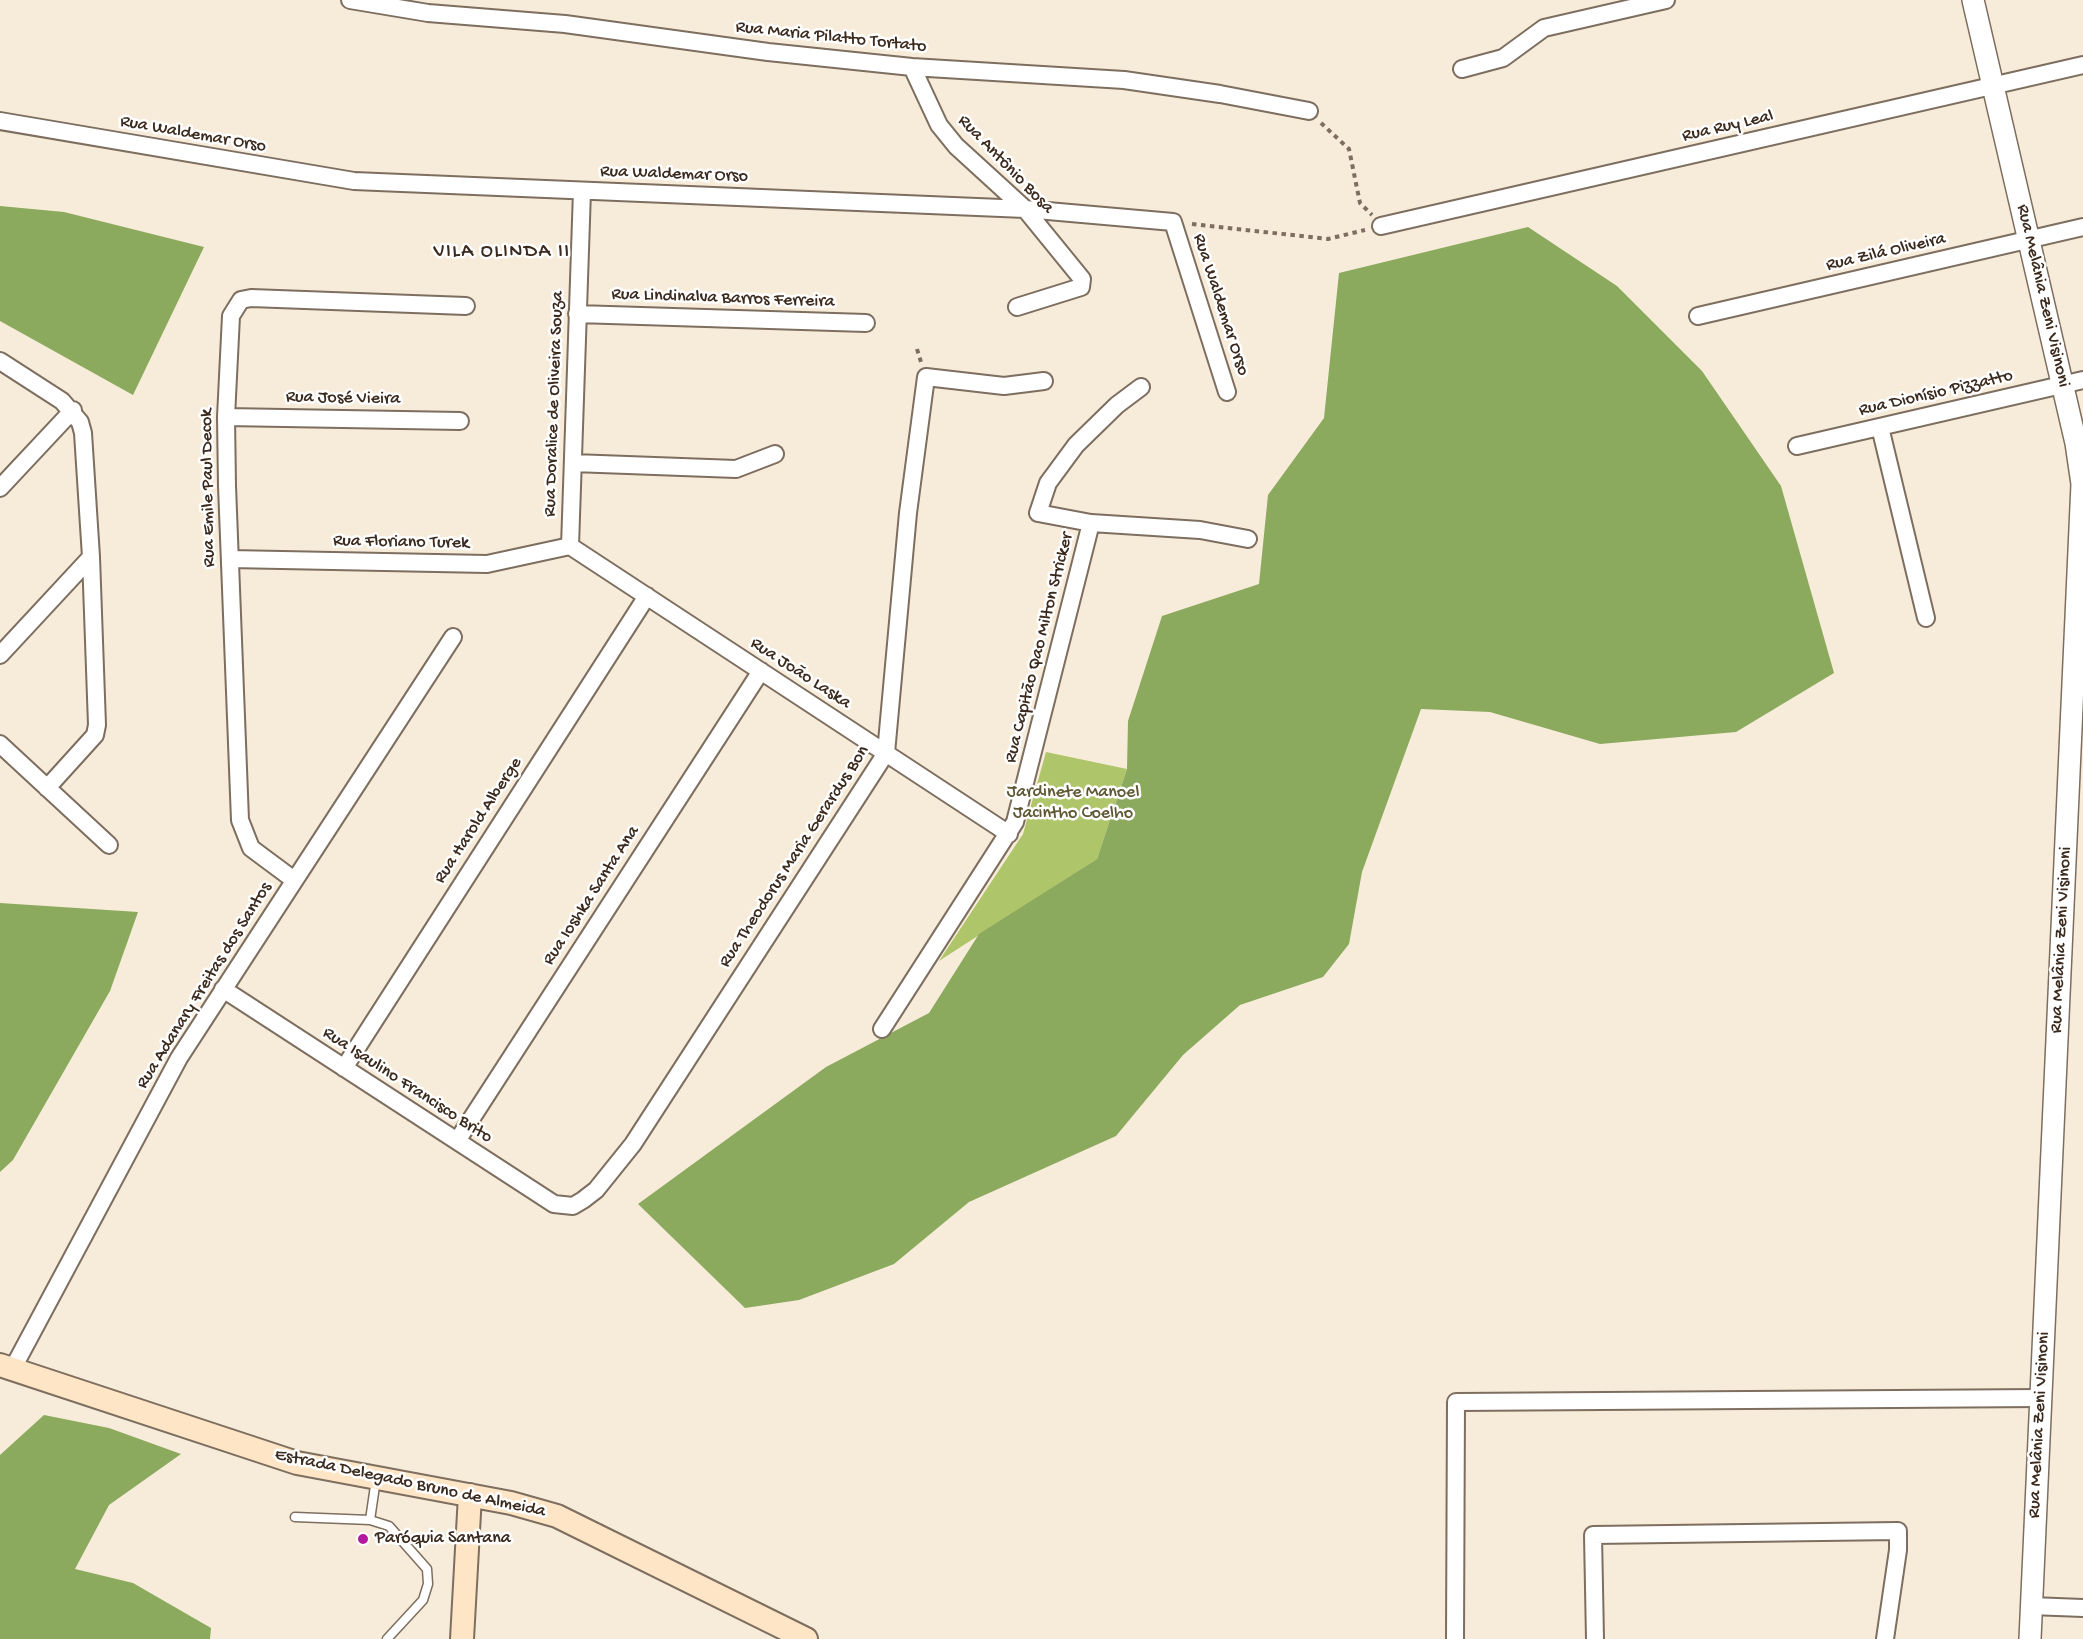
<!DOCTYPE html>
<html>
<head>
<meta charset="utf-8">
<style>
  body { margin:0 }
  canvas { display:block; background:#f7ebd9 }
</style>
</head>
<body>
<canvas width="2083" height="1639"></canvas>
<script>
const ctx = document.querySelector('canvas').getContext('2d');
ctx.lineJoin = 'round';
function fill(path, color) {
  ctx.fillStyle = color;
  ctx.fill(path, 'evenodd');
}
function poly(rows) {
  const path = new Path2D();
  for (const r of rows) {
    path.moveTo(r[0], r[1]);
    for (let i = 2; i < r.length; i += 2) path.lineTo(r[i], r[i + 1]);
  }
  return path;
}
function strokePath(path, color, width, dash) {
  ctx.strokeStyle = color;
  ctx.lineWidth = width;
  ctx.lineCap = dash ? 'butt' : 'round';
  ctx.setLineDash(dash || []);
  ctx.stroke(path);
}
function drawText(font, color, halo, rows, align = 'center') {
  ctx.font = font + ' "Gochi Hand",sans-serif';
  ctx.lineWidth = 5;
  ctx.setLineDash([]);
  ctx.textBaseline = 'middle';
  ctx.strokeStyle = halo;
  ctx.fillStyle = color;
  for (const [text, x, y, turn = 0] of rows) {
    ctx.save();
    ctx.translate(x, y);
    ctx.rotate((+turn || 0) * Math.PI / 180);
    ctx.textAlign = isNaN(turn) ? turn : align;
    if (halo) ctx.strokeText(text, 0, 0);
    ctx.fillText(text, 0, 0);
    ctx.restore();
  }
}
fill(poly([
  [1046,752,1127,769,1097,859,939,961,1023,834]
]), '#afc56a');
fill(poly([
  [0,206,64,212,204,247,133,395,0,321],
  [1528,227,1617,286,1702,371,1781,486,1834,673,1736,732,1600,744,1490,712,1421,709,1362,872,1349,944,1323,977,1240,1005,1183,1055,1116,1136,969,1202,894,1264,799,1300,745,1308,638,1204,826,1067,929,1013,979,934,1097,859,1127,769,1128,721,1162,616,1259,584,1268,495,1324,418,1339,273],
  [0,903,138,912,110,991,13,1160,0,1172],
  [44,1415,109,1428,181,1454,109,1505,75,1569,133,1583,211,1628,210,1639,0,1639,0,1455]
]), '#8baa5e');
const service = poly([
  [295,1517,370,1520,389,1526,427,1569,428,1584,423,1600,387,1639],
  [370,1520,376,1479]
]);
const minor = poly([
  [350,0,428,13,565,24,768,52,912,67,1124,80,1220,94,1309,111],
  [912,67,939,125,956,146,1025,209,1082,279,1081,287,1017,307],
  [1462,69,1503,58,1544,28,1666,0],
  [0,121,354,181,1025,209,1173,222,1227,392],
  [1381,226,2083,65],
  [577,314,866,323],
  [1698,316,2083,227],
  [0,361,62,401,80,422,83,433,91,557,97,725,95,735,47,788],
  [1141,387,1117,405,1076,445,1048,483,1038,513,1091,523,1200,530,1248,539],
  [226,417,460,421],
  [1880,427,1926,618],
  [1797,446,2083,380],
  [573,463,736,469,775,454],
  [0,488,73,410],
  [570,546,1009,834],
  [570,546,582,191],
  [230,559,487,564,570,546],
  [0,655,91,557],
  [0,744,109,845],
  [294,880,251,848,240,820,227,486,226,417,231,316,241,300,251,298,466,306],
  [223,989,554,1204,573,1206,583,1200,596,1190,633,1144,886,753,908,513,926,377,1004,386,1044,381],
  [882,1029,1015,822,1091,523],
  [344,1068,647,596],
  [457,1141,761,671],
  [12,1370,179,1058,453,637],
  [2031,1606,2083,1608],
  [1455,1639,1456,1402,2041,1398],
  [1595,1639,1593,1535,1898,1531,1898,1550,1885,1639]
]);
const tertiary = poly([
  [1973,0,2076,443,2082,484,2030,1639]
]);
const secondary = poly([
  [0,1365,297,1463,511,1503,557,1516,806,1639],
  [462,1639,470,1495]
]);
strokePath(service, '#7d6e5f', 11);
strokePath(minor, '#7d6e5f', 20);
strokePath(tertiary, '#7d6e5f', 24);
strokePath(secondary, '#7d6e5f', 26);
strokePath(poly([
  [1321,123,1349,149,1360,203,1372,215],
  [1192,224,1328,239,1365,230],
  [917,349,921,362]
]), '#7d6e5f', 4, [4.5, 4.5]);
strokePath(service, '#fff', 8);
strokePath(minor, '#fff', 16);
strokePath(tertiary, '#fff', 21);
strokePath(secondary, '#fde5c5', 22);
for (const [x, y, r, color] of [
  [363,1539,6,"#b5179e"]
]) {
  const dot = new Path2D();
  dot.arc(x, y, r, 0, 2 * Math.PI);
  ctx.fillStyle = color;
  ctx.fill(dot);
  strokePath(dot, '#fff', 2);
}
drawText('18px', '#3b2a1e', '#fff', [
  ["Rua Maria Pilatto Tortato",831,38,6],
  ["Rua Ruy Leal",1728,127,-13],
  ["Rua Waldemar Orso",193,135,10],
  ["Rua Antônio Bosa",1005,165,46],
  ["Rua Waldemar Orso",674,175,2],
  ["Rua Zilá Oliveira",1886,253,-13],
  ["Rua Melânia Zeni Visinoni",2042,296,77],
  ["Rua Lindinalva Barros Ferreira",723,299,2],
  ["Rua Waldemar Orso",1220,305,72],
  ["Rua Dionísio Pizzatto",1936,394,-13],
  ["Rua José Vieira",343,399,1],
  ["Rua Doralice de Oliveira Souza",555,404,-88],
  ["Rua Emile Paul Decok",209,488,-91],
  ["Rua Floriano Turek",401,543,1],
  ["Rua Capitão Qao Milton Stricker",1040,648,-76],
  ["Rua João Laska",800,674,33],
  ["Rua Harold Alberge",479,821,-57],
  ["Rua Theodorus Maria Gerardus Bon",795,857,-57],
  ["Rua Ioshka Santa Ana",592,896,-57],
  ["Rua Melânia Zeni Visinoni",2062,940,-87],
  ["Rua Adanary Freitas dos Santos",205,986,-58],
  ["Rua Isaulino Francisco Brito",407,1086,33],
  ["Rua Melânia Zeni Visinoni",2040,1425,-87],
  ["Estrada Delegado Bruno de Almeida",410,1484,12]
]);
drawText('18px', '#5e5835', '#fff', [
  ["Jardinete Manoel",1073,793],
  ["Jacintho Coelho",1073,814]
]);
drawText('18px', '#3b2a1e', '#fff', [
  ["Paróquia Santana",375,1539]
], 'left');
ctx.letterSpacing = '1.5px';
drawText('20px', '#3b2a1e', '#fff', [
  ["VILA OLINDA II",502,253]
]);
ctx.letterSpacing = '0px';
</script>
</body>
</html>
